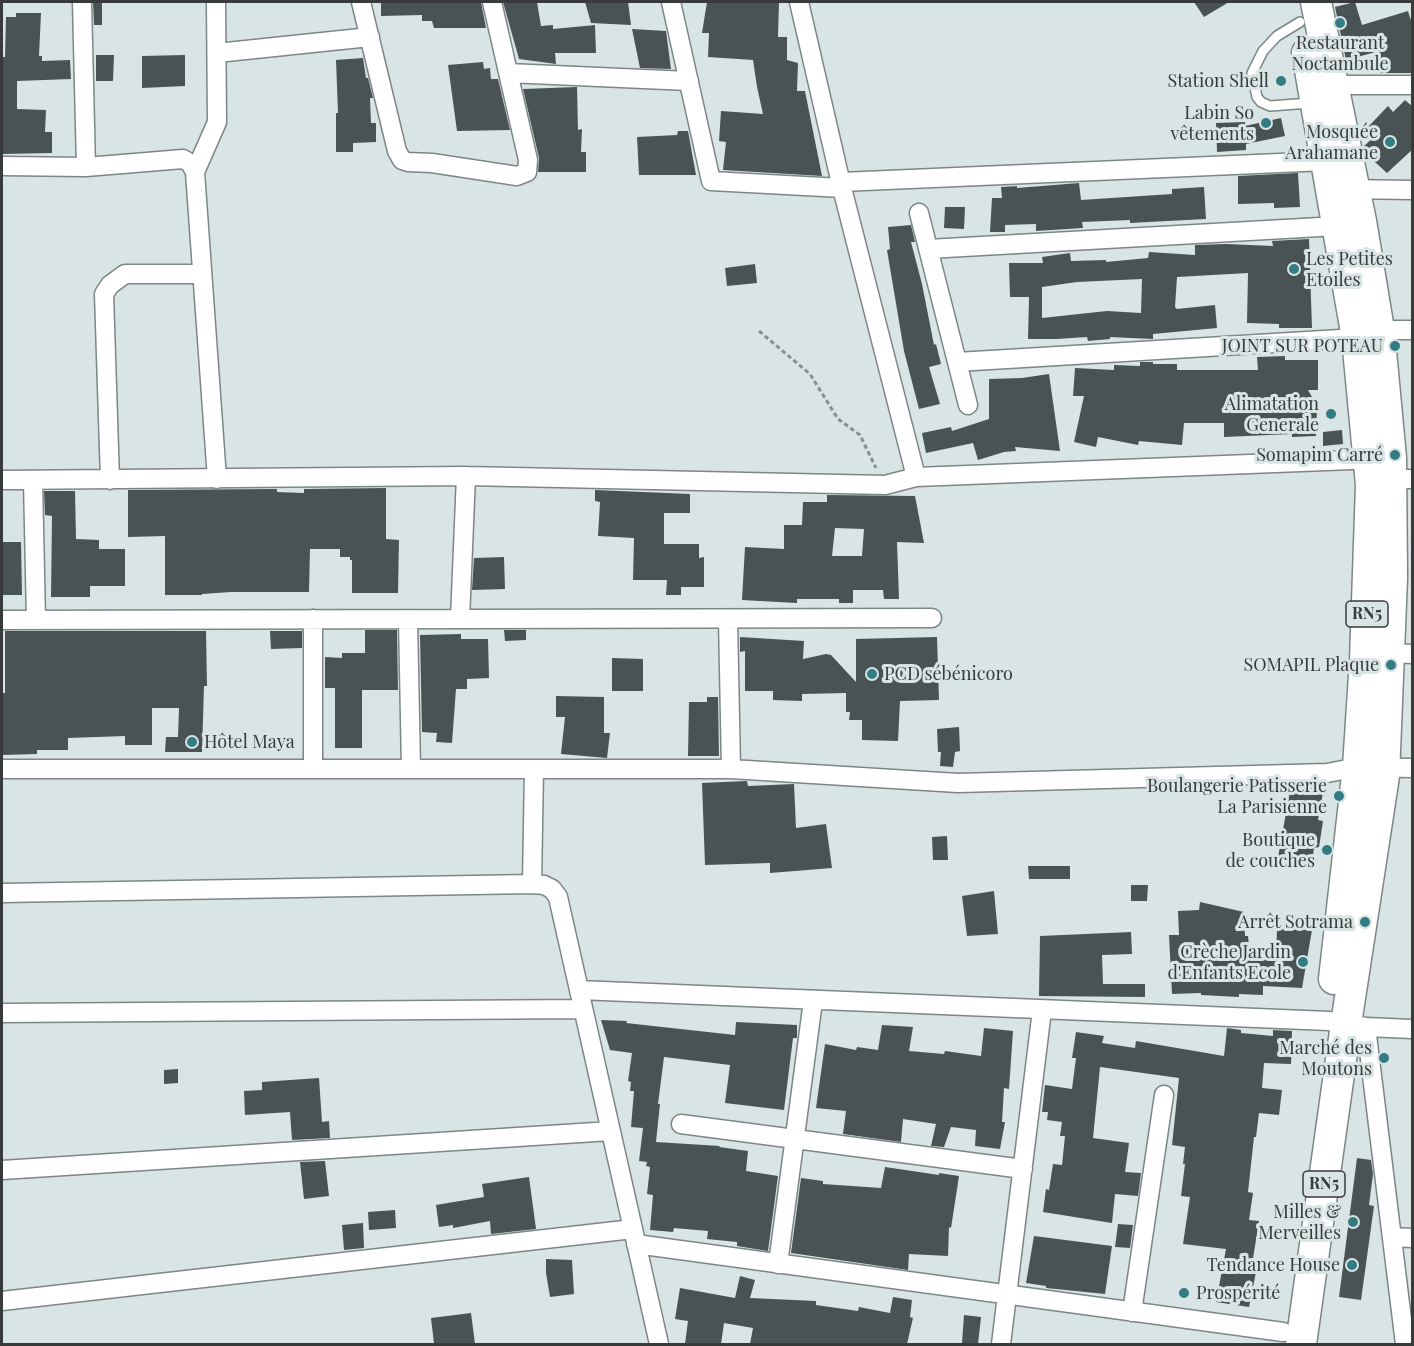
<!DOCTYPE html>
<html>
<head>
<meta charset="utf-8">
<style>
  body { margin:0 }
  #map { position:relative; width:1414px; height:1346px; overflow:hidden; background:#d9e4e5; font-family:"Playfair Display",serif }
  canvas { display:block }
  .frame { position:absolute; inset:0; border:3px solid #373b3b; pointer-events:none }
</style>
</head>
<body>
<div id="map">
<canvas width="1414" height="1346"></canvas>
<div class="frame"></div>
</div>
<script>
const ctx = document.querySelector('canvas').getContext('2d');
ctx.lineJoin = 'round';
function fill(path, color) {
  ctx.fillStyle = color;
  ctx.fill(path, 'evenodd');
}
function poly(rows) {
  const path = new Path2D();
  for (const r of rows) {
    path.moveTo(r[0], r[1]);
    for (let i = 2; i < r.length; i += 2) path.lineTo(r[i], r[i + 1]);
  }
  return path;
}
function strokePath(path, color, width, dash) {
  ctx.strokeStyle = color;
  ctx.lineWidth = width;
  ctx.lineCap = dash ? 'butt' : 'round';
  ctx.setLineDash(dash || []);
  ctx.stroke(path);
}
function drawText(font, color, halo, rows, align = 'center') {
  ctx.font = font + ' "Playfair Display",serif';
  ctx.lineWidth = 6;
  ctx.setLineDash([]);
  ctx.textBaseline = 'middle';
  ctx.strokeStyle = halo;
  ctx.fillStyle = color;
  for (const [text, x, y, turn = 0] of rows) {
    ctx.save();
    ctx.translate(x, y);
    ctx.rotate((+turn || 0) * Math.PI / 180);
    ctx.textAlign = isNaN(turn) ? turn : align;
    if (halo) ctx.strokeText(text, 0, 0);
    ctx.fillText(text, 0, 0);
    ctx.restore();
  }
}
fill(poly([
  [93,2,102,2,102,25,94,25],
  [381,2,481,2,486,28,434,28,432,21,422,21,422,15,381,16],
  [503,2,537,2,541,26,553,25,553,29,595,25,596,53,555,53,556,64,519,59],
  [585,2,628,2,631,25,591,23],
  [707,2,779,2,778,37,787,37,787,60,798,63,797,91,805,91,822,176,723,170,726,142,719,141,721,111,763,114,757,87,753,60,708,57,709,33,702,33],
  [1194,2,1229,2,1204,17],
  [1355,2,1362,25,1408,11,1413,27,1413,73,1373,73,1372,53,1346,60,1335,7],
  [16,13,41,13,39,56,42,56,42,61,70,60,71,79,17,81,17,109,46,110,45,132,52,132,52,153,2,154,2,57,5,57,6,17,16,17],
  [632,29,666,31,671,69,640,68],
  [96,55,114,55,113,81,96,81],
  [185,55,185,86,142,88,142,56],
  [363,58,366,78,368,78,373,98,370,98,371,123,376,123,376,142,353,143,353,152,336,152,336,113,338,113,336,60],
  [483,62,484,69,490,68,491,79,498,79,510,130,457,131,448,65],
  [577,87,578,130,582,129,581,152,586,152,586,172,538,172,539,158,523,89],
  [1405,100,1413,107,1413,149,1387,173,1365,153,1363,147,1376,135,1368,127,1388,106,1393,112],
  [1281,118,1285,136,1246,144,1246,150,1217,152,1216,123,1245,122,1245,126],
  [678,131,688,131,696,175,639,175,637,137,677,135],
  [1298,173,1300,207,1274,208,1274,203,1238,204,1238,176],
  [1079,183,1081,200,1172,194,1172,189,1204,187,1206,219,1130,223,1130,220,1082,222,1083,228,1036,231,1036,224,1005,225,1005,232,990,232,992,198,1002,198,1001,187,1017,186,1017,188],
  [945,207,965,207,964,229,944,228],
  [911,225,915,242,911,242,922,284,934,345,936,344,941,364,929,367,940,404,919,409,904,351,887,250,890,249,888,227],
  [1309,239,1312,328,1279,328,1279,324,1247,323,1248,273,1177,277,1175,307,1177,309,1215,305,1217,328,1153,334,1153,339,1110,337,1110,339,1088,341,1087,337,1057,339,1028,339,1029,297,1010,297,1009,263,1043,263,1042,257,1070,253,1071,261,1106,260,1106,262,1148,258,1149,252,1195,255,1195,245,1226,244,1273,246,1272,241],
  [1142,279,1141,313,1107,311,1042,318,1042,287,1077,282],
  [755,264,757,283,727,286,725,268],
  [1285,356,1285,360,1318,360,1318,390,1308,390,1317,406,1316,436,1292,437,1292,434,1224,437,1224,423,1184,423,1182,445,1139,441,1138,445,1098,437,1096,447,1074,442,1084,396,1073,396,1075,368,1114,370,1114,365,1140,366,1140,362,1153,362,1153,364,1177,364,1177,370,1258,370,1257,357],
  [1049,374,1060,451,1015,447,1016,451,1004,452,978,460,973,443,926,453,922,433,951,427,952,431,989,419,989,379,1022,378],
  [1342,430,1343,444,1323,446,1323,432],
  [386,488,386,539,399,540,398,593,352,593,352,560,350,560,350,557,340,557,340,549,310,549,309,592,231,592,202,594,202,595,165,595,165,536,128,537,128,490,277,489,277,492,304,493,304,489],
  [595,490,690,494,690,513,664,513,664,544,699,544,699,558,704,557,704,587,681,587,681,595,666,595,667,580,633,580,634,538,598,536,600,502,595,501],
  [44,491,75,491,76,539,99,540,99,549,125,549,125,586,90,586,90,597,51,597,52,516,45,515],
  [827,495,915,496,924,543,897,542,899,599,884,599,883,590,853,590,853,603,839,603,839,599,797,599,797,603,742,600,745,547,784,549,784,525,802,525,803,502,827,502],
  [835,528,864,529,862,556,832,556],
  [2,542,21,542,22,595,2,595],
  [504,557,505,589,472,590,474,558],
  [365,630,397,630,398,690,362,690,362,748,335,748,335,688,325,688,325,657,342,658,342,653,365,653],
  [504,630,526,630,526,640,505,641],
  [5,631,206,631,207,686,204,686,202,752,165,752,166,737,178,737,179,708,152,708,152,745,125,745,125,736,68,738,68,750,37,750,37,754,2,755,2,693,5,693],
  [270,631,302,631,302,648,271,649],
  [461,634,461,639,488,639,489,678,467,679,467,689,456,689,452,743,436,742,437,733,422,732,420,635],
  [740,637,804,641,803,659,826,654,831,655,856,682,856,639,937,637,939,700,900,701,898,741,862,740,862,720,849,720,850,712,846,712,846,693,802,694,802,701,773,700,773,691,745,691,745,651,740,652],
  [612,658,643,659,643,691,612,691],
  [556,696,604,697,604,733,610,733,607,758,561,754,565,717,556,717],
  [707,697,718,697,719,756,688,756,689,702,707,702],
  [959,727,960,751,955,752,953,767,940,766,941,752,938,752,937,729],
  [747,781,748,786,794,784,796,828,826,824,832,868,770,873,770,863,705,865,702,783],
  [1291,785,1324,787,1318,820,1323,821,1319,847,1314,848,1311,868,1277,863],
  [947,836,948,860,933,860,932,837],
  [1028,866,1070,866,1070,879,1029,879],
  [1131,885,1148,885,1147,901,1131,901],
  [994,891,998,934,967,936,962,896],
  [1200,902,1244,912,1245,936,1248,936,1250,956,1276,957,1277,929,1312,930,1302,988,1263,986,1263,995,1239,994,1239,997,1201,995,1201,993,1172,994,1169,935,1179,935,1178,911,1199,910],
  [1131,932,1132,954,1102,955,1103,984,1145,984,1145,997,1039,996,1040,936],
  [601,1020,627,1021,626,1023,735,1035,736,1022,797,1025,797,1038,793,1038,784,1110,725,1103,730,1065,664,1057,658,1104,660,1104,656,1142,720,1146,719,1147,748,1151,746,1171,778,1176,768,1251,737,1246,737,1242,707,1239,708,1231,674,1228,673,1232,650,1230,653,1195,647,1194,650,1167,646,1166,647,1162,639,1161,643,1128,631,1127,634,1091,630,1091,631,1082,628,1081,632,1053,610,1050],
  [882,1025,913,1027,909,1051,944,1054,945,1051,981,1056,984,1028,1013,1031,1009,1089,1004,1088,1002,1122,1005,1122,1000,1149,975,1146,976,1130,951,1127,944,1147,931,1146,936,1124,903,1119,901,1142,843,1134,846,1111,816,1108,825,1044,856,1050,857,1047,878,1050],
  [1227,1028,1241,1030,1241,1033,1273,1036,1273,1030,1292,1031,1291,1064,1264,1063,1262,1088,1282,1090,1279,1115,1259,1113,1256,1137,1254,1137,1248,1192,1253,1193,1249,1220,1259,1221,1251,1271,1256,1272,1249,1307,1216,1302,1226,1249,1183,1244,1190,1197,1181,1196,1185,1164,1183,1164,1185,1147,1172,1145,1179,1078,1100,1067,1093,1138,1129,1143,1125,1172,1141,1173,1138,1196,1115,1194,1112,1223,1043,1212,1046,1189,1049,1190,1053,1164,1062,1165,1065,1136,1060,1136,1062,1122,1047,1120,1048,1112,1042,1112,1045,1085,1072,1089,1076,1058,1072,1058,1076,1032,1104,1036,1102,1043,1135,1048,1136,1041,1224,1056],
  [178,1069,178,1083,164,1084,164,1070],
  [319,1078,322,1122,329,1121,330,1138,292,1140,290,1112,245,1115,244,1091,262,1090,262,1082],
  [1357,1158,1371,1160,1373,1174,1369,1205,1374,1206,1361,1300,1339,1297],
  [325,1161,329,1196,304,1199,300,1162],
  [885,1167,939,1175,939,1173,959,1176,951,1228,949,1227,948,1256,909,1254,908,1270,791,1253,801,1178,823,1181,823,1184,881,1188],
  [529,1177,536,1229,491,1234,490,1221,453,1228,453,1225,439,1227,436,1205,484,1197,482,1184],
  [395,1210,396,1228,369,1230,368,1212],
  [363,1223,364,1248,344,1250,342,1225],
  [1118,1224,1133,1225,1130,1248,1115,1247],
  [1034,1236,1112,1246,1105,1294,1046,1288,1046,1286,1026,1283],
  [546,1259,572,1260,574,1294,550,1297,546,1273],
  [740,1276,755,1280,750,1298,816,1301,816,1305,858,1311,859,1307,890,1313,893,1297,912,1300,910,1317,913,1318,907,1344,750,1344,753,1328,724,1323,721,1344,685,1344,688,1321,675,1319,680,1288,735,1298],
  [471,1313,475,1344,434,1344,431,1318],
  [964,1315,981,1317,978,1344,962,1343]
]), '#4a5354');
const service = poly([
  [1300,22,1277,36,1263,51,1252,73,1257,97,1261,102,1270,106,1310,103]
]);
const minor = poly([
  [82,2,86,167],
  [361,2,397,151,402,160,408,162,432,163,517,176,527,172,528,160,492,2],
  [671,2,711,181,842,188],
  [799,2,842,188,916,477],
  [217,53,370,37],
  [508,73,689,81],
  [1324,85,1412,85],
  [2,166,86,167,183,159,190,163,195,172,217,479],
  [195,172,217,122,216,2],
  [841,182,1326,161],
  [1345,189,1412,190],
  [919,213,968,405],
  [928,249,1338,226],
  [1379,330,1412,330],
  [957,362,1357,338],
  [1391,479,1412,479],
  [2,480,466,476,885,485,916,477,1378,459],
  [33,480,36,620],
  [110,480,104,294,110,285,125,274,202,274],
  [313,619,313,769],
  [408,619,411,769],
  [460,619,466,476],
  [728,619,731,769],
  [2,620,932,618],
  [1389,653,1412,654],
  [2,769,731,769,958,783,1327,773,1358,767,1412,768],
  [532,884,534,769],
  [2,893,532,884,544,885,552,889,558,897,659,1344],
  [579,990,1329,1021,1366,1027,1412,1029],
  [2,1013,583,1009],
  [1366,1027,1405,1344],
  [681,1124,1023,1169],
  [2,1170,611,1131],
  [1392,1237,1412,1238],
  [636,1244,1283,1332],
  [778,1264,813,1001],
  [2,1301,633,1229],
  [1132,1312,1164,1095],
  [1001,1344,1042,1010]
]);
const trunk = poly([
  [1307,53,1357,338,1371,485,1365,660,1358,767,1334,979],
  [1301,1344,1346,1024,1384,776,1392,578,1391,458,1379,330,1361,221,1316,2]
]);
strokePath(service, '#7c8687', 12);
strokePath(minor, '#7c8687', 21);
strokePath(trunk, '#7c8687', 33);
strokePath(poly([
  [759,331,810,374,838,419,860,435,876,468]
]), '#899091', 3, [4.5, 3]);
strokePath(service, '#fff', 9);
strokePath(minor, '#fff', 18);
strokePath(trunk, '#fff', 30);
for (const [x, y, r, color] of [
  [1340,23,6,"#347c84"],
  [1281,81,6,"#347c84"],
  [1266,123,6,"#347c84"],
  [1390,142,6,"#347c84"],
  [1294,269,6,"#347c84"],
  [1395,346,6,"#347c84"],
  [1331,414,6,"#347c84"],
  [1395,455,6,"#347c84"],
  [1391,665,6,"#347c84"],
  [872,674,6,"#347c84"],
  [192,742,6,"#347c84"],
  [1339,796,6,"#347c84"],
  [1327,850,6,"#347c84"],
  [1365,922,6,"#347c84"],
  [1303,962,6,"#347c84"],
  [1384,1058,6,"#347c84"],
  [1353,1222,6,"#347c84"],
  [1352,1265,6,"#347c84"],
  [1184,1293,6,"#347c84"]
]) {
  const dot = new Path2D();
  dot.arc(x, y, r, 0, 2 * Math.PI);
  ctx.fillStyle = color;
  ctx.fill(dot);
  strokePath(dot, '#d9e4e5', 2);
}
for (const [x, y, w] of [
  [1367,614,42],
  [1324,1184,42]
]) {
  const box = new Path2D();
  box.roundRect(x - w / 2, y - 13, w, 26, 4.5);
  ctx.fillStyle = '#d9e4e5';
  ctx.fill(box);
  strokePath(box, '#373b3b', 1.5);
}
drawText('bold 16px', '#373b3b', null, [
  ["RN5",1367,614],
  ["RN5",1324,1184]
]);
drawText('18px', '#373b3b', '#d9e4e5', [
  ["Restaurant",1340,43,"center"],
  ["Noctambule",1340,64,"center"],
  ["Station Shell",1269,81],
  ["Labin So",1254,113],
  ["vêtements",1254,134],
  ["Mosquée",1378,132],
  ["Arahamane",1378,153],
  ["Les Petites",1306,259,"left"],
  ["Etoiles",1306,280,"left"],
  ["JOINT SUR POTEAU",1383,346],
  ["Alimatation",1319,404],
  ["Generale",1319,425],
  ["Somapim Carré",1383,455],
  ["SOMAPIL Plaque",1379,665],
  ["PCD sébénicoro",884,674,"left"],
  ["Hôtel Maya",204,742,"left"],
  ["Boulangerie Patisserie",1327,786],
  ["La Parisienne",1327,807],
  ["Boutique",1315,840],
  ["de couches",1315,861],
  ["Arrêt Sotrama",1353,922],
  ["Crèche Jardin",1291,952],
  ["d'Enfants Ecole",1291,973],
  ["Marché des",1372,1048],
  ["Moutons",1372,1069],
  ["Milles &",1341,1212],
  ["Merveilles",1341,1233],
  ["Tendance House",1340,1265],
  ["Prospérité",1196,1293,"left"]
], 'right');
</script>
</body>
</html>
